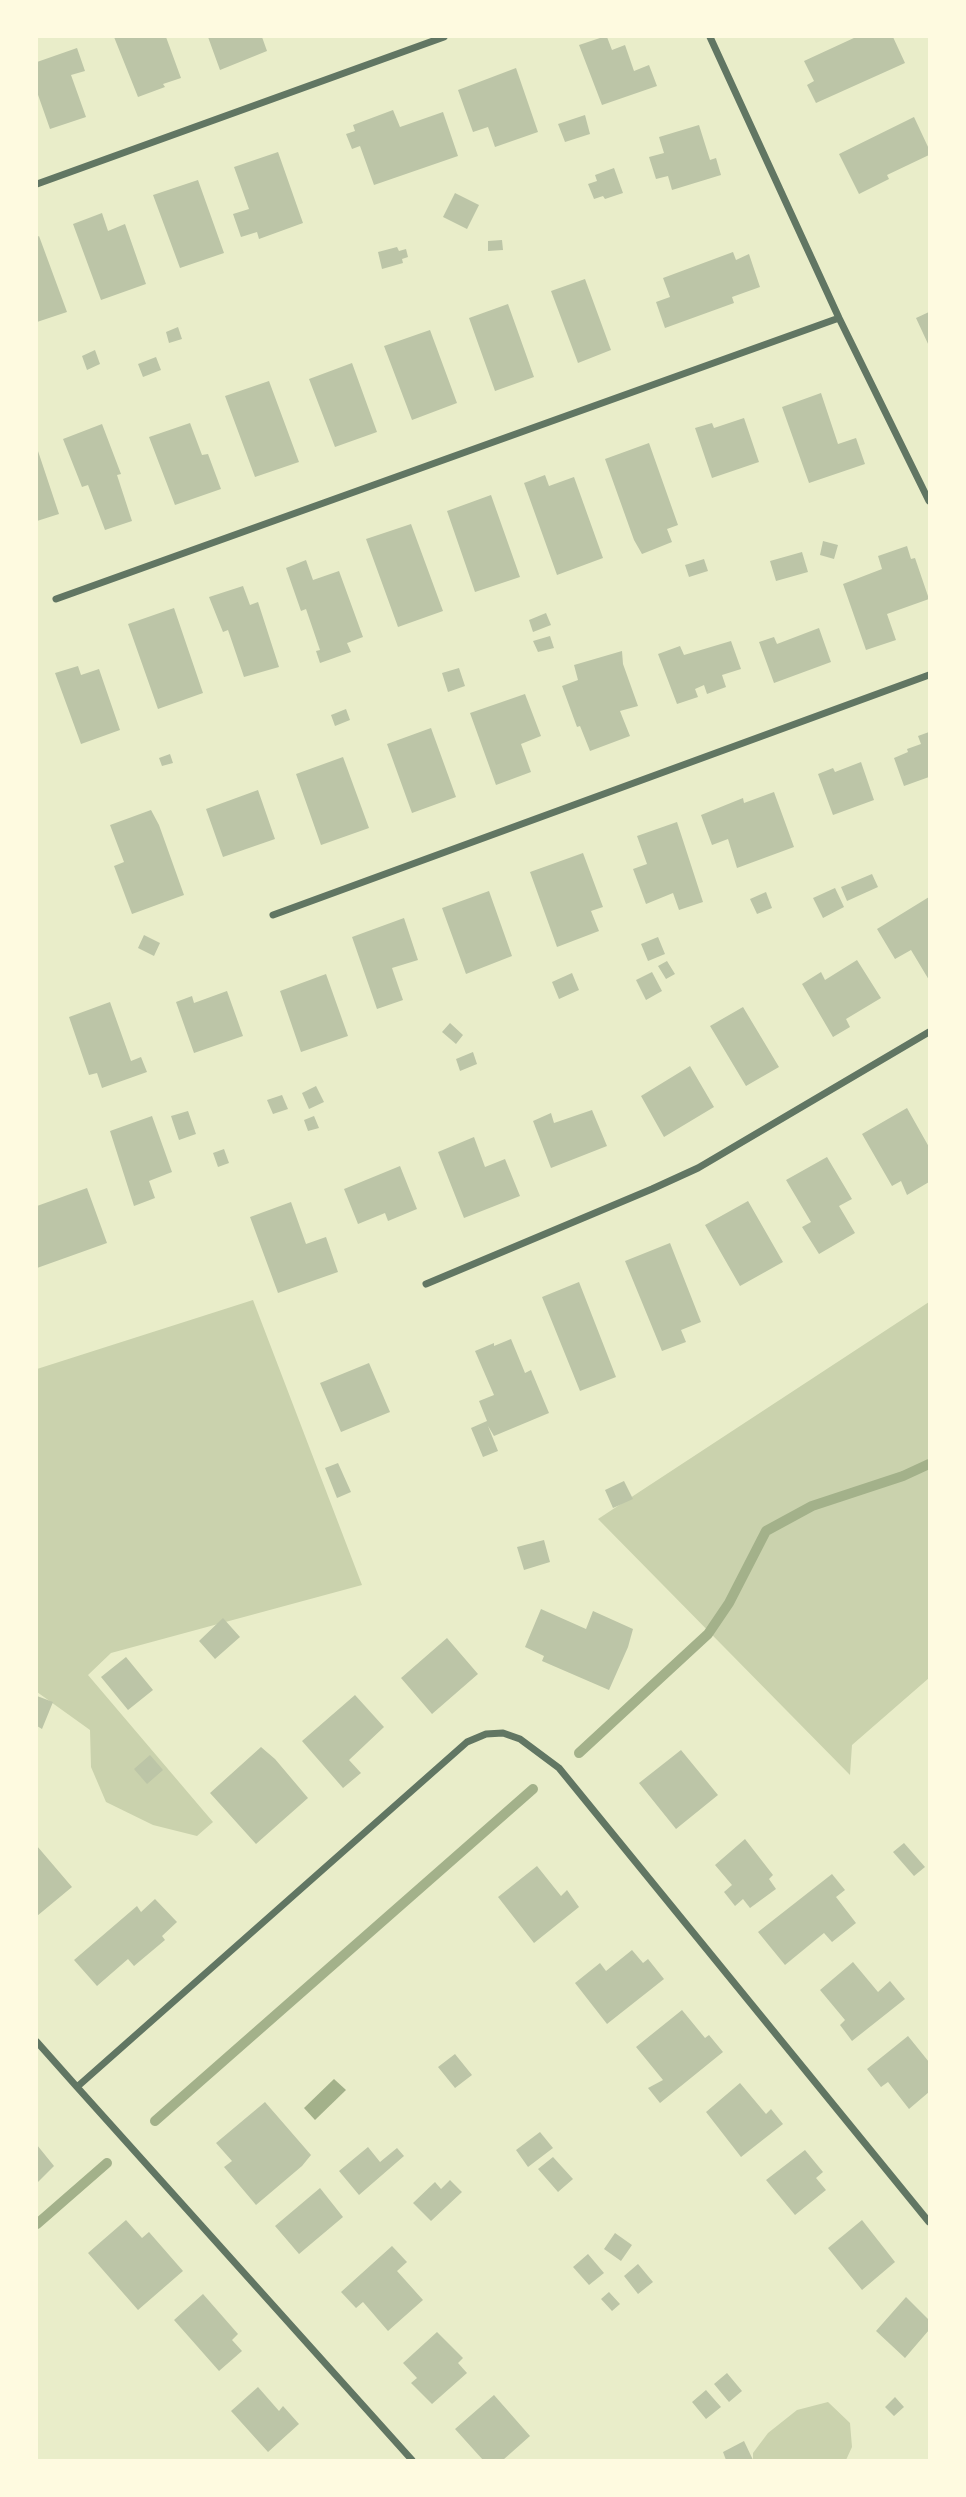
<!DOCTYPE html>
<html>
<head>
<meta charset="utf-8">
<style>
  body { margin:0 }
  #map { position:relative; width:966px; height:2497px; overflow:hidden; background:#e9edc9; font-family:"Times New Roman",serif }
  canvas { display:block }
  .frame { position:absolute; inset:0; border:38px solid #fefae0; pointer-events:none }
</style>
</head>
<body>
<div id="map">
<canvas width="966" height="2497"></canvas>
<div class="frame"></div>
</div>
<script>
const ctx = document.querySelector('canvas').getContext('2d');
ctx.lineJoin = 'round';
function fill(path, color) {
  ctx.fillStyle = color;
  ctx.fill(path, 'evenodd');
}
function poly(rows) {
  const path = new Path2D();
  for (const r of rows) {
    path.moveTo(r[0], r[1]);
    for (let i = 2; i < r.length; i += 2) path.lineTo(r[i], r[i + 1]);
  }
  return path;
}
function strokePath(path, color, width, dash) {
  ctx.strokeStyle = color;
  ctx.lineWidth = width;
  ctx.lineCap = dash ? 'butt' : 'round';
  ctx.setLineDash(dash || []);
  ctx.stroke(path);
}
fill(poly([
  [253,1300,362,1585,111,1653,88,1675,213,1822,197,1836,153,1825,106,1802,91,1767,90,1730,37,1692,37,1369],
  [929,1302,929,1678,852,1745,850,1775,598,1519],
  [828,2402,850,2423,852,2447,846,2460,753,2460,753,2453,768,2433,797,2410]
]), '#cad2ad');
fill(poly([
  [334,2079,346,2090,315,2120,304,2108]
]), '#a3b18a');
strokePath(poly([
  [579,1753,708,1634,729,1603,766,1531,812,1506,903,1476,929,1464],
  [155,2121,533,1789],
  [37,2224,107,2163]
]), '#a3b18a', 10);
fill(poly([
  [114,37,166,37,181,78,163,84,165,87,138,97],
  [208,37,262,37,267,51,220,70],
  [603,37,607,37,612,50,625,45,634,71,649,65,657,86,602,105,579,45],
  [856,37,893,37,905,63,816,103,807,85,814,81,804,61],
  [77,48,85,71,71,75,86,117,50,129,37,92,37,62],
  [516,68,538,132,495,147,488,127,473,132,458,90],
  [393,110,400,127,443,112,458,156,374,185,360,146,352,149,346,134,355,131,353,125],
  [585,115,590,134,565,142,558,124],
  [914,117,929,149,929,155,887,175,889,179,859,194,839,154],
  [699,125,710,160,716,158,721,175,672,190,668,176,656,179,649,157,664,153,659,137],
  [278,152,303,223,259,239,257,232,241,237,233,214,249,209,234,167],
  [614,168,623,193,605,199,603,196,594,199,588,184,597,181,595,175],
  [198,180,224,253,180,268,153,195],
  [455,193,479,205,467,229,443,217],
  [102,213,108,231,125,224,146,284,101,300,73,224],
  [39,236,67,312,37,322,37,237],
  [502,240,503,250,488,251,488,241],
  [397,247,399,251,406,249,408,257,402,259,403,263,382,269,378,252],
  [733,252,736,260,749,254,760,287,732,297,734,303,665,328,656,302,670,297,663,278],
  [585,279,611,350,578,363,551,291],
  [508,304,534,377,495,391,469,318],
  [929,312,929,346,916,318],
  [178,327,182,339,169,343,166,332],
  [430,330,457,403,412,420,384,346],
  [95,350,100,364,87,370,82,356],
  [156,357,161,370,143,377,138,364],
  [352,363,377,432,335,447,309,379],
  [269,381,299,462,255,477,225,396],
  [821,393,838,444,856,438,865,464,809,483,782,407],
  [744,418,759,462,712,478,695,428,712,423,714,428],
  [190,423,202,455,208,454,221,489,175,505,149,437],
  [102,424,121,474,117,475,132,521,105,530,88,485,82,487,63,439],
  [649,443,678,525,667,529,672,542,642,554,634,540,605,459],
  [37,448,59,514,37,521],
  [545,475,549,486,574,477,603,558,557,575,524,483],
  [491,495,520,577,475,592,447,511],
  [411,524,443,611,398,627,366,539],
  [823,541,838,545,834,559,820,555],
  [907,546,911,559,915,558,929,599,887,614,896,640,866,650,843,584,882,569,878,556],
  [802,552,808,572,776,581,770,561],
  [704,559,708,571,689,577,685,565],
  [306,560,313,580,339,571,363,637,347,643,351,652,320,663,316,651,320,650,306,609,301,611,286,568],
  [243,586,250,605,258,602,279,667,244,677,228,630,223,632,209,597],
  [174,608,203,693,158,709,128,624],
  [546,613,551,625,533,632,529,620],
  [819,628,831,662,774,683,759,642,774,637,777,644],
  [550,636,554,648,538,652,533,641],
  [731,641,741,669,722,675,726,687,707,694,704,685,695,689,698,697,677,704,658,654,680,646,684,655],
  [622,651,623,664,638,706,620,711,630,736,590,751,580,726,577,727,562,686,578,680,574,665],
  [78,666,81,675,99,669,120,730,81,744,55,673],
  [459,668,465,686,448,692,442,673],
  [525,694,541,736,521,744,531,772,496,785,470,713],
  [346,709,350,720,335,726,331,715],
  [431,728,456,797,412,813,387,744],
  [929,732,929,777,904,786,894,758,908,752,907,749,921,744,918,736],
  [170,754,173,763,162,766,159,758],
  [343,757,369,828,321,845,296,774],
  [861,762,874,800,833,815,818,774,833,768,835,772],
  [258,790,275,839,223,857,206,809],
  [774,792,794,847,737,868,728,839,712,845,701,815,743,798,744,803],
  [151,810,159,825,184,895,132,914,114,866,124,862,110,825],
  [677,822,703,902,679,910,673,893,646,904,633,869,647,864,637,836],
  [583,853,603,907,591,911,599,931,557,947,530,872],
  [872,874,878,887,847,901,841,887],
  [835,888,844,907,823,918,813,898],
  [489,891,512,956,466,974,442,908],
  [766,892,772,908,757,914,750,899],
  [929,897,929,980,911,950,895,959,877,929],
  [404,918,418,960,392,968,403,1000,377,1009,352,937],
  [144,935,160,943,154,956,138,948],
  [658,937,665,954,648,961,641,944],
  [857,960,881,998,846,1019,850,1027,833,1037,802,984,821,972,825,980],
  [667,961,675,974,666,979,658,966],
  [652,972,662,991,646,1000,636,980],
  [572,973,579,990,559,999,552,982],
  [326,974,348,1036,301,1052,280,991],
  [227,991,243,1036,194,1053,176,1002,192,996,194,1003],
  [110,1002,131,1061,141,1057,147,1072,102,1088,97,1073,89,1075,69,1017],
  [743,1007,779,1067,746,1086,710,1026],
  [450,1023,463,1035,456,1044,442,1032],
  [473,1052,477,1064,460,1071,456,1059],
  [690,1066,714,1107,664,1137,641,1096],
  [316,1086,324,1102,309,1109,302,1093],
  [282,1095,288,1109,273,1114,267,1100],
  [907,1108,929,1147,929,1182,907,1195,901,1181,892,1186,862,1134],
  [592,1110,607,1146,551,1168,533,1121,551,1113,554,1123],
  [188,1111,196,1134,179,1140,171,1116],
  [152,1116,172,1172,149,1181,155,1198,134,1206,110,1131],
  [314,1116,319,1128,308,1131,304,1120],
  [474,1137,485,1167,505,1159,520,1196,464,1218,438,1152],
  [224,1149,229,1163,218,1167,213,1153],
  [827,1157,852,1199,839,1206,855,1233,819,1254,802,1227,811,1222,786,1180],
  [400,1166,417,1209,388,1221,385,1213,358,1224,344,1189],
  [87,1188,107,1243,37,1268,37,1206],
  [748,1201,783,1262,740,1286,705,1225],
  [291,1202,306,1244,326,1237,338,1272,278,1293,250,1217],
  [670,1243,701,1322,681,1330,686,1342,662,1351,625,1261],
  [579,1282,616,1377,580,1391,542,1297],
  [511,1339,525,1373,531,1370,549,1413,494,1436,488,1426,498,1451,483,1457,471,1428,487,1421,479,1401,494,1395,475,1351,494,1343,494,1346],
  [369,1363,390,1412,341,1432,320,1383],
  [338,1463,351,1492,337,1498,325,1468],
  [624,1481,633,1499,613,1508,605,1490],
  [544,1540,550,1562,524,1570,517,1547],
  [541,1609,586,1629,593,1611,633,1629,628,1647,609,1690,542,1661,544,1656,525,1647],
  [223,1618,240,1637,215,1659,199,1641],
  [447,1638,478,1674,432,1714,401,1678],
  [126,1657,153,1690,128,1710,101,1677],
  [355,1695,384,1727,349,1760,361,1773,343,1788,302,1741],
  [37,1696,53,1702,42,1729,37,1726],
  [261,1747,275,1759,308,1798,256,1844,210,1793],
  [681,1750,718,1795,676,1829,639,1783],
  [150,1755,163,1770,147,1784,134,1769],
  [745,1839,773,1875,769,1879,776,1889,750,1908,743,1899,735,1906,724,1892,732,1885,715,1865],
  [904,1843,925,1867,914,1876,893,1852],
  [37,1846,72,1887,37,1916],
  [537,1866,561,1896,567,1890,579,1907,534,1943,498,1897],
  [832,1874,845,1890,836,1897,856,1923,832,1942,824,1933,785,1965,758,1932],
  [155,1899,177,1922,162,1936,165,1940,134,1966,128,1959,97,1986,74,1960,137,1906,141,1912],
  [632,1950,643,1963,648,1959,664,1979,607,2024,575,1983,600,1963,606,1971],
  [853,1962,878,1992,890,1981,905,1999,852,2041,840,2025,845,2020,820,1990],
  [682,2010,705,2038,709,2035,723,2052,660,2103,648,2088,663,2080,636,2047],
  [908,2036,929,2062,929,2092,909,2109,888,2082,881,2087,867,2069],
  [455,2054,472,2075,455,2088,438,2067],
  [740,2083,766,2114,771,2109,783,2124,741,2157,706,2112],
  [265,2102,311,2155,302,2166,256,2205,224,2167,232,2161,216,2143],
  [540,2132,553,2148,528,2167,516,2150],
  [37,2145,54,2166,37,2183],
  [368,2147,380,2162,397,2148,404,2156,359,2195,339,2171],
  [805,2150,823,2172,816,2178,826,2190,795,2215,766,2180],
  [553,2157,573,2179,558,2192,538,2169],
  [450,2180,462,2192,431,2221,413,2203,435,2182,441,2189],
  [320,2188,343,2217,299,2254,275,2226],
  [126,2220,142,2238,149,2232,183,2271,138,2310,88,2253],
  [862,2220,895,2262,862,2290,828,2248],
  [615,2233,632,2245,621,2261,604,2249],
  [392,2246,407,2262,397,2271,423,2300,388,2331,363,2302,356,2308,341,2292],
  [588,2254,604,2273,589,2285,573,2267],
  [638,2264,653,2282,638,2294,624,2276],
  [609,2292,620,2304,612,2311,601,2299],
  [203,2294,238,2334,232,2340,242,2351,219,2371,174,2320],
  [906,2297,929,2320,929,2330,905,2358,876,2331],
  [437,2332,463,2358,458,2363,467,2373,432,2404,411,2383,417,2378,403,2363],
  [727,2373,742,2391,729,2402,714,2384],
  [258,2387,279,2411,283,2406,299,2424,268,2452,231,2411],
  [706,2390,721,2407,706,2419,692,2402],
  [494,2395,530,2436,503,2460,483,2460,455,2429],
  [895,2397,904,2407,894,2416,885,2407],
  [744,2441,753,2460,726,2460,723,2452]
]), '#bcc5a7');
strokePath(poly([
  [710,37,839,318,929,501],
  [37,184,444,37],
  [56,599,839,318],
  [273,915,929,675],
  [426,1284,652,1189,698,1168,929,1032],
  [37,2042,77,2087],
  [412,2460,77,2087,467,1742,486,1734,503,1733,520,1739,559,1768,929,2222]
]), '#617663', 7);
</script>
</body>
</html>
